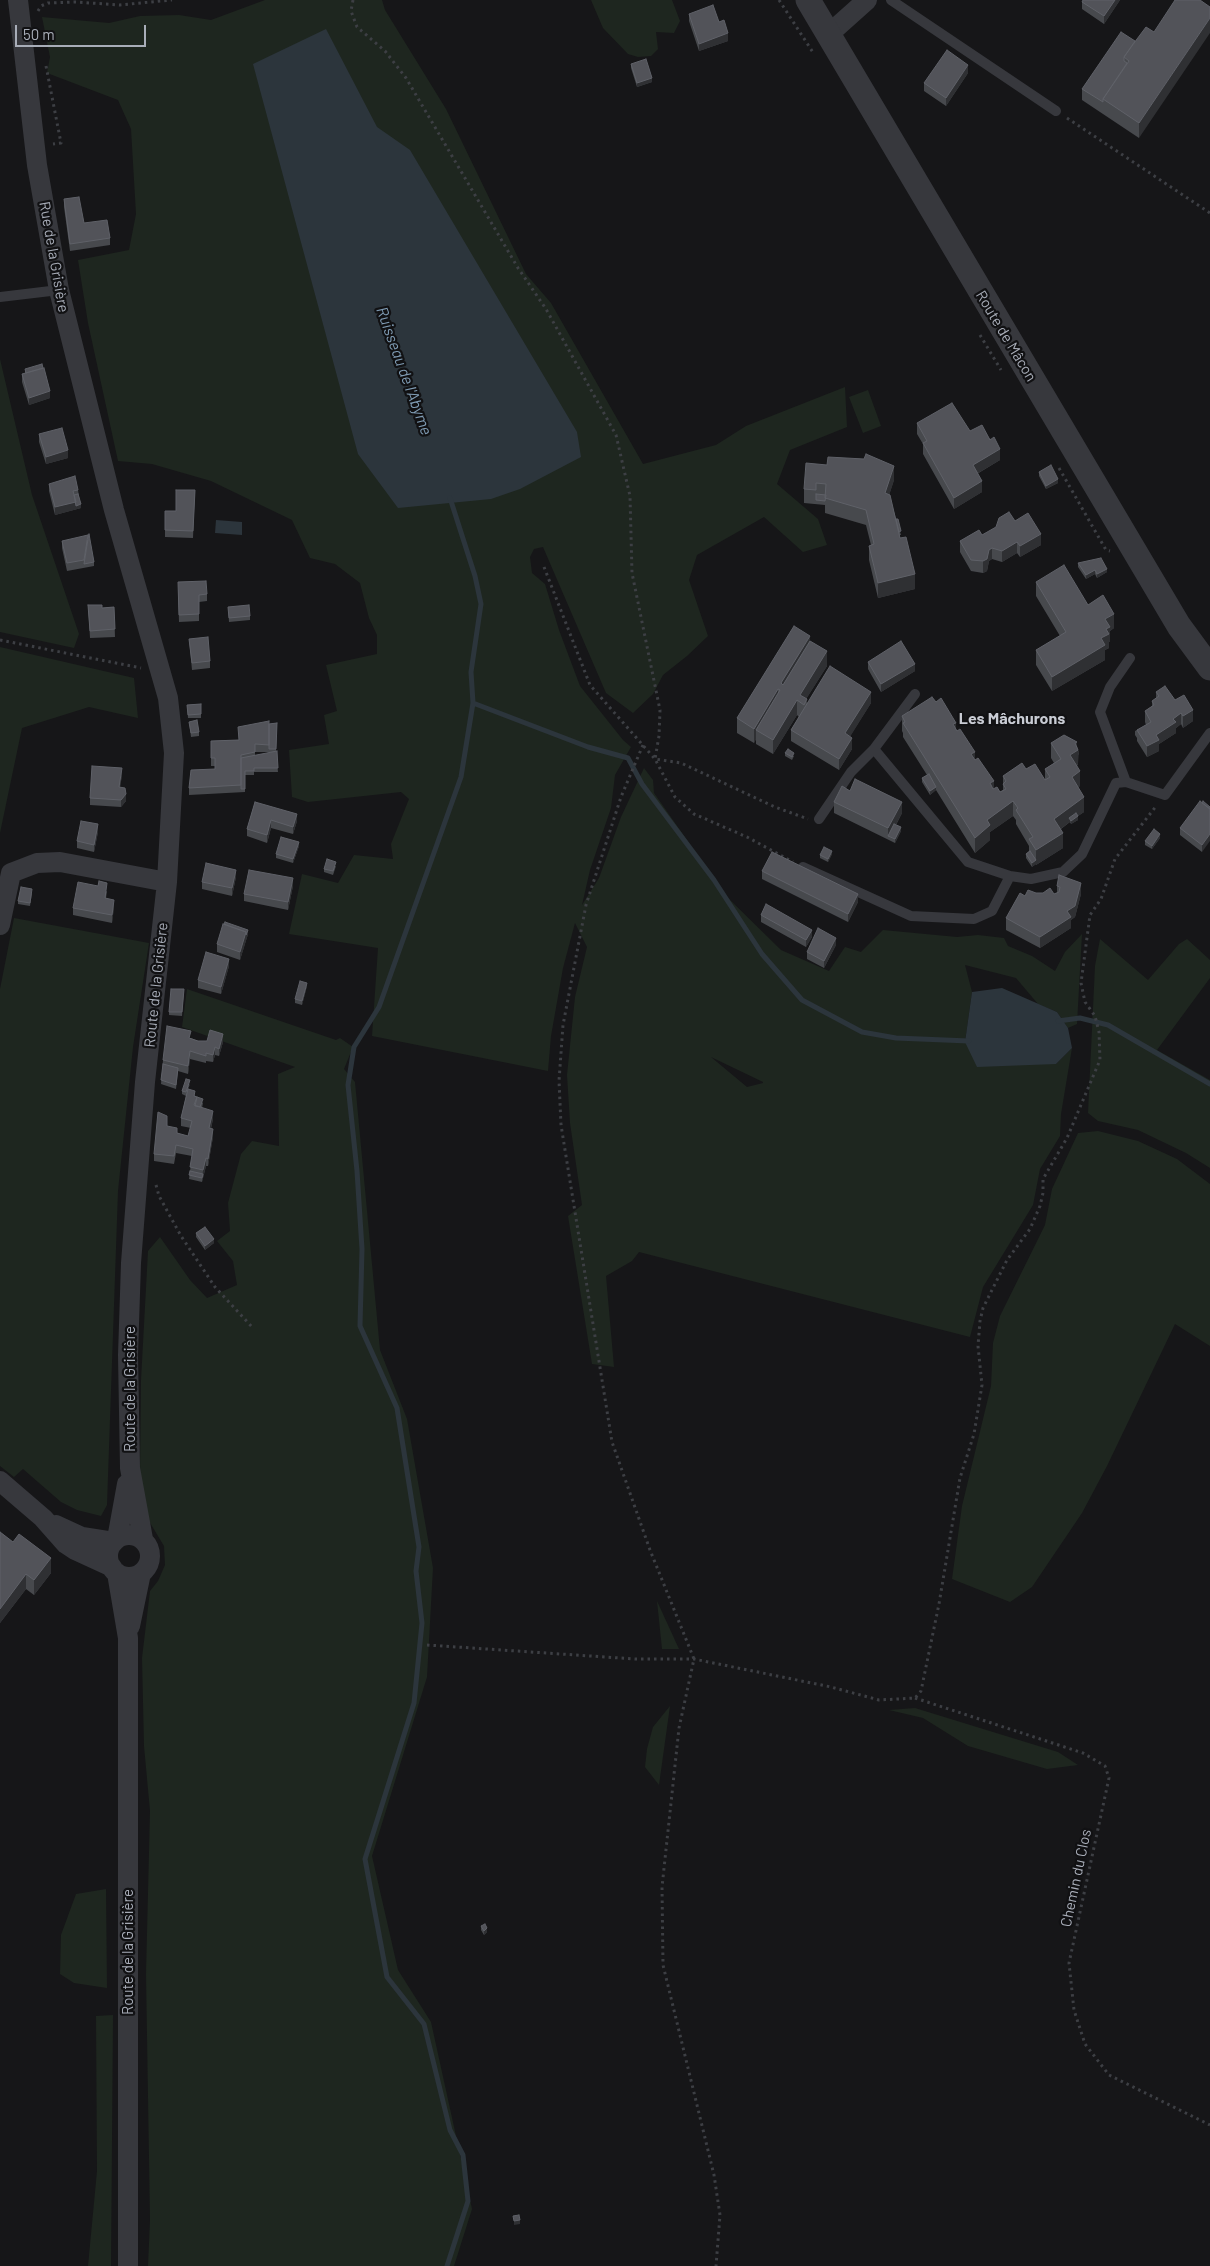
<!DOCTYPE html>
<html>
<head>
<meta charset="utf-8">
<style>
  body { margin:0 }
  #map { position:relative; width:1210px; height:2266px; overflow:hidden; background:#161618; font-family:Barlow,sans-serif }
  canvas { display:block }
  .scale { position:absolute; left:15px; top:25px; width:131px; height:22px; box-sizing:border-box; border:2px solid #a8adb8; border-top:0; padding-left:6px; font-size:15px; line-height:18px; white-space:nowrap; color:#a8adb8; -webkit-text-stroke:4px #111113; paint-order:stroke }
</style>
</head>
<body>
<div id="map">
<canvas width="1210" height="2266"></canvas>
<div class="scale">50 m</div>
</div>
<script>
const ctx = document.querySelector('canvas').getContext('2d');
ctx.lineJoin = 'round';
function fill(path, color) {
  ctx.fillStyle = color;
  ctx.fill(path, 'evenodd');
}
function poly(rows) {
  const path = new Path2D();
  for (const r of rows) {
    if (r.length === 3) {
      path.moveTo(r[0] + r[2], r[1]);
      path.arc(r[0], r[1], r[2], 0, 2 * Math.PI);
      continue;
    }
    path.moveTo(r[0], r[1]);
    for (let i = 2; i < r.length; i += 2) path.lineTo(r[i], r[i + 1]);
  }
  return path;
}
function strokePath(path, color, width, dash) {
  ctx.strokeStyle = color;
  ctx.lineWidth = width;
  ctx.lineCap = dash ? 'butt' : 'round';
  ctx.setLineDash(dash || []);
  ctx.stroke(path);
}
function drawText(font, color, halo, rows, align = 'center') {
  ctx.font = font + ' Barlow,sans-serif';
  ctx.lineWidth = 4.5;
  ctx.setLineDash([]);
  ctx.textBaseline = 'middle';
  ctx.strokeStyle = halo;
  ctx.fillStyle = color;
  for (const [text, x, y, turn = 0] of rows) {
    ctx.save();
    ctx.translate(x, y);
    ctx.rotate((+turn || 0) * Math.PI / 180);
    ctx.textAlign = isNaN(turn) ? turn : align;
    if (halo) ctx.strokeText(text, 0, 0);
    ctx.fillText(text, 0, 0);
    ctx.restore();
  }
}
fill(poly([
  [265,0,382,0,385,10,446,109,526,274,551,303,643,464,716,445,746,426,845,387,847,427,790,450,777,484,818,519,827,545,803,552,764,517,697,555,689,580,708,636,687,656,663,675,653,694,633,713,606,693,543,547,534,549,530,557,532,573,545,584,559,630,580,686,623,740,631,747,615,775,611,808,590,870,582,905,599,878,621,817,644,768,653,780,654,793,727,897,781,950,829,971,845,947,861,952,883,930,957,937,978,935,1004,938,1008,946,1032,956,1055,971,1065,952,1082,934,1077,1024,1068,1028,1057,1012,1038,1004,1016,978,965,965,972,992,965,1042,1056,1064,1072,1048,1061,1114,1060,1136,1040,1169,1033,1205,983,1287,970,1337,639,1252,632,1261,606,1276,614,1367,592,1364,568,1216,582,1205,570,1123,567,1075,575,997,587,947,575,923,563,968,551,1036,548,1071,372,1036,378,948,289,934,302,874,338,883,354,855,393,859,391,844,409,799,401,792,308,802,292,797,289,750,329,744,324,715,337,711,326,665,377,654,377,635,369,618,360,583,335,564,310,558,292,520,211,481,152,464,118,461,88,323,78,260,129,250,136,214,131,129,118,100,47,73,50,57,42,17,109,23,140,16,179,15,211,20],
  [711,1057,763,1082,763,1083,747,1087],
  [591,0,672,0,680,21,674,33,656,32,658,49,651,56,638,57,628,54,603,28],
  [0,359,32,495,79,634,74,648,0,632],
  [868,390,881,426,863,433,849,397],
  [0,647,134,678,138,718,89,707,22,728,0,833],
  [14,918,149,943,133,1047,118,1191,107,1505,101,1516,77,1510,61,1502,23,1469,14,1477,0,1466,0,989],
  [1100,939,1148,980,1179,944,1187,939,1210,960,1210,978,1157,1050,1210,1080,1210,1168,1186,1153,1138,1130,1098,1121,1088,1113,1095,966],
  [187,989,336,1040,340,1038,353,1047,344,1069,355,1082,380,1350,407,1419,433,1568,427,1677,372,1856,398,1970,431,2022,472,2209,454,2266,148,2266,150,2220,146,1974,150,1811,144,1746,142,1658,150,1591,158,1581,165,1565,164,1546,149,1521,140,1473,141,1380,148,1251,160,1237,190,1280,207,1298,237,1285,233,1261,217,1241,230,1231,228,1203,241,1154,252,1141,279,1146,278,1074,295,1067,182,1027],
  [1098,1131,1138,1141,1177,1159,1210,1184,1210,1346,1175,1324,1107,1466,1082,1513,1032,1587,1010,1602,952,1579,962,1506,991,1386,993,1343,1000,1316,1045,1225,1052,1189,1078,1133],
  [657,1601,679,1649,662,1649],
  [670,1706,659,1785,645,1767,647,1749,653,1727],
  [915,1708,1058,1752,1078,1765,1047,1769,968,1746,923,1718,889,1710],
  [106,1889,107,1988,74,1983,60,1974,61,1935,76,1894],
  [113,2015,111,2266,88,2266,97,2171,96,2016]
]), '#1e261f');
fill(poly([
  [326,29,377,127,410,150,577,432,581,457,520,489,491,499,398,508,358,454,253,64],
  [216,520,242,522,242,535,215,533],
  [1002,988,1057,1012,1068,1028,1072,1048,1056,1064,977,1067,965,1042,972,992]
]), '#2c353c');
strokePath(poly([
  [473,703,588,747,628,758,642,784,714,880,762,954,802,1000,862,1032,896,1038,969,1041],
  [1058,1021,1080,1018,1108,1025,1210,1084],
  [447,2266,468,2201,463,2155,450,2130,424,2024,387,1977,365,1859,414,1703,422,1623,416,1571,419,1547,397,1408,360,1326,362,1249,357,1171,348,1085,354,1047,379,1007,461,777,473,703,471,672,481,604,475,576,450,498]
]), '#2c353c', 5);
strokePath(poly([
  [353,0,351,11,357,27,385,51,406,78,518,268,546,309,616,435,630,496,632,573,660,710,659,736,655,759,681,763,775,807,808,819],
  [779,0,814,54],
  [38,11,41,6,48,3,76,2,120,5,172,0],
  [46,66,61,143,53,144],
  [1067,118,1210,213],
  [980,335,1001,370],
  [1059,468,1106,550,1110,551],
  [544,567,590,685,655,759,675,797,694,814,747,837,793,862],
  [0,640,141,668],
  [643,745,621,797,586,905,563,1025,559,1081,561,1125,612,1442,650,1550,694,1659,679,1728,662,1887,663,1965,714,2175,720,2215,716,2266],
  [156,1185,159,1196,181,1236,215,1287,253,1328],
  [427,1645,635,1659,694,1659,831,1687,879,1700,915,1698,921,1691,939,1604,960,1478,974,1434,982,1385,978,1346,980,1321,983,1308,1007,1260,1030,1229,1040,1206,1043,1193,1043,1179,1067,1138,1100,1060,1099,1032,1095,1016,1085,1002,1081,983,1090,915,1101,899,1115,859,1157,805],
  [915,1698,1083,1753,1105,1766,1109,1778,1069,1963,1074,2010,1085,2044,1109,2075,1210,2125]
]), '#3d3f44', 3, [2.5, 4]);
strokePath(poly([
  [891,0,1056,111],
  [0,297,59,290],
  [915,694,874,749,968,862,1010,876,1031,879,1063,872,1082,854,1116,783,1126,782,1165,795,1210,733],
  [1126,782,1100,712,1110,687,1130,658],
  [819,819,851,772,874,749],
  [803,867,911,916,974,919,992,911,1010,876]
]), '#37383d', 10);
strokePath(poly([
  [18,0,37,165,59,290,114,510,168,698,174,753,167,882,145,1082,131,1263,128,1355,130,1468,143,1539],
  [829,34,867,0],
  [0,925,11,873,37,863,60,862,167,882],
  [0,1481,43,1518,66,1544,75,1550,112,1567],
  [56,1525,82,1537,114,1542],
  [129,1556,21],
  [117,1539,127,1484],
  [117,1573,128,1638,128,2266],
  [130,1626,141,1573]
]), '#37383d', 20);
strokePath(poly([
  [808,0,1179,626,1210,668]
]), '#37383d', 25);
fill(poly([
  [1120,0,1104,24,1082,9,1082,2],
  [689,14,719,22,728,41,699,51,689,21],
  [1154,32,1139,138,1082,100,1082,89,1135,41],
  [631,64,652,82,637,87,631,68],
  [968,73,946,106,924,91,924,83],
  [64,199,84,223,110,238,110,245,70,251,64,207],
  [25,369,50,398,29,405,22,382,22,374,25,373],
  [917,423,970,431,991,439,1000,460,977,474,982,492,954,509,923,454,923,444,917,434],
  [39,434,68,458,46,464,39,442],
  [864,459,894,480,889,495,901,535,899,535,915,589,878,598,869,560,869,546,871,545,866,525,825,513,825,505,804,503,804,489,827,465],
  [1039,472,1058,483,1046,489,1039,476],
  [49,484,78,490,81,508,55,515,49,491],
  [195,490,193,538,165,537,165,511,176,511],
  [1015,521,1041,545,1020,557,1017,553,1002,562,992,559,989,561,987,571,983,573,971,571,960,552,960,541,982,535],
  [88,540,94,562,94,566,67,571,62,548,62,541],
  [1078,563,1107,572,1097,578,1095,574,1086,579,1078,567],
  [1036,582,1088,605,1114,628,1110,631,1110,642,1109,642,1109,648,1105,650,1105,660,1052,691,1036,665,1036,650,1060,636,1036,596],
  [178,590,207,594,207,601,199,602,199,621,179,622],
  [88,605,102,608,114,607,115,637,90,638],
  [228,607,250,616,250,620,229,622],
  [189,639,210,661,210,668,192,670],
  [810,642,827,666,806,699,807,703,871,703,850,736,852,749,839,770,791,741,791,730,799,717,797,715,773,754,756,744,756,739,754,743,737,733,737,718],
  [868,662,915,671,881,692,868,669],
  [1156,692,1175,700,1193,721,1183,728,1181,724,1176,728,1176,733,1159,744,1159,751,1147,757,1137,741,1137,738,1135,735,1135,731,1146,725,1145,722,1145,711,1152,706,1152,701,1156,698],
  [201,704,201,718,188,718,187,705],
  [902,716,956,730,994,789,1000,792,1003,790,1003,776,1026,769,1045,780,1045,769,1054,763,1051,758,1051,743,1077,746,1079,754,1078,755,1078,764,1077,766,1080,786,1078,787,1084,812,1078,816,1078,820,1071,824,1070,822,1061,829,1063,848,1036,865,1036,864,1032,867,1026,858,1026,854,1029,851,1029,846,1016,824,1016,820,1013,816,990,832,990,840,975,853,936,790,930,795,922,782,922,778,927,775,903,737,903,733,902,731],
  [189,722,199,732,199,736,191,737],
  [277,723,276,752,278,772,254,772,254,775,245,775,245,792,189,795,189,788,215,769,215,766,211,766,211,741,239,740,238,727,269,724],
  [255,752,269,752,271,753,255,756],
  [785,753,794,756,792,760,785,756],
  [122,775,120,787,126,801,121,807,90,805,90,798],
  [850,791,902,813,896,825,901,831,895,843,834,813,834,802],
  [255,802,297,821,293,834,271,828,267,843,247,836,247,829],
  [1210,807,1202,852,1180,835,1180,828],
  [98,832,94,852,77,848,77,841],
  [1160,838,1152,849,1145,845,1145,841],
  [299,846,293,863,276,858,276,854],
  [832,854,828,862,820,858,820,855],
  [336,866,333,875,324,872,324,869],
  [762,871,858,902,848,922,762,879],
  [236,877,232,896,202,889,202,882],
  [293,886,288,910,244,901,244,894],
  [1057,886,1081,894,1075,917,1071,920,1071,928,1040,948,1006,930,1006,918,1036,893,1054,894,1057,893],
  [107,891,106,898,114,907,112,923,73,915,73,908],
  [32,893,30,906,18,904,18,901],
  [761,915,812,937,806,947,761,922],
  [248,934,240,960,217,952,217,944],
  [836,945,824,968,807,959,807,952],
  [229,966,221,994,198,988,198,980],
  [307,986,302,1005,295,1003,295,999],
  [184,989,182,1016,169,1015,169,1012],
  [191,1038,198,1041,223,1042,219,1056,215,1055,213,1062,206,1061,206,1063,190,1059,188,1074,178,1071,176,1089,161,1084,163,1060],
  [190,1084,188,1089,203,1103,202,1108,213,1119,211,1129,213,1137,208,1166,206,1166,202,1182,189,1179,192,1156,176,1153,174,1164,154,1161,154,1154,167,1127,177,1133,188,1136,191,1128,181,1126,181,1118,186,1096,182,1094,182,1091],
  [196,1233,214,1243,205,1250,196,1237],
  [0,1532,51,1573,34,1595,26,1589,0,1623],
  [481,1926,487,1932,484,1935,481,1930]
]), '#47494d');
fill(poly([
  [1115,0,1120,0,1104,24,1104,16],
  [1210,18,1210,33,1139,138,1139,123],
  [728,33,728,41,699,51,699,44],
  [968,65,968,73,946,106,946,98],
  [652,78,652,82,637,87,637,83],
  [50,391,50,398,29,405,29,398],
  [1000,449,1000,460,973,476,973,465],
  [68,450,68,458,46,464,46,457],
  [894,466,894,480,885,508,885,493],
  [1058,479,1058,483,1046,489,1046,486],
  [982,481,982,492,954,509,954,498],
  [76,502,81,504,81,508,55,515,55,507],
  [1041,534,1041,545,1020,557,1020,546],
  [1017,542,1017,553,1002,562,1002,551],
  [992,548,992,559,989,561,987,571,983,573,983,561,989,550],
  [1107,569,1107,572,1097,578,1097,574],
  [1095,570,1095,574,1086,579,1086,575],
  [915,574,915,589,878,598,878,583],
  [1114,614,1114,628,1110,631,1110,642,1109,642,1109,648,1105,650,1105,660,1052,691,1052,677,1101,638,1105,619],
  [810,636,810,650,781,698,781,683],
  [827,651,827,666,803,704,800,695],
  [915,664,915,671,881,692,881,684],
  [778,689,778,703,756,730,756,739,754,743,754,729],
  [871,692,871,703,845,745,845,733],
  [797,700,797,715,773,754,773,740],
  [1193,710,1193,721,1183,728,1183,716],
  [1181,713,1181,724,1176,728,1176,733,1159,744,1159,751,1147,757,1147,746,1156,735,1173,719],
  [956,723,956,737,953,724],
  [852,738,852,749,839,770,839,759],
  [1077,742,1077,751,1078,750,1079,751,1078,764,1070,770,1070,755,1075,743],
  [975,752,975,766,971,754],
  [122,768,122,775,119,794,119,787],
  [1080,771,1080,786,1072,792,1072,777],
  [994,781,994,796,990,783],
  [936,787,936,790,930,795,930,791],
  [126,794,126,801,121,807,121,800],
  [1084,797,1084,812,1078,816,1078,820,1071,824,1071,821,1054,834,1054,819],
  [1013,801,1013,816,990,832,990,840,975,853,975,838,987,820],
  [902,802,902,813,890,836,888,836,888,828],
  [297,814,297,821,293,834,293,827],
  [271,820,271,828,267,843,267,835],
  [98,824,98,832,94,852,94,845],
  [901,827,901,831,895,843,895,839],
  [1063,833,1063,848,1036,865,1036,850],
  [1160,834,1160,838,1152,849,1152,846],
  [1210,834,1210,841,1202,852,1202,845],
  [299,842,299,846,293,863,293,859],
  [832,851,832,854,828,862,828,859],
  [1036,860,1036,864,1032,867,1032,863],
  [236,870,236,877,232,896,232,888],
  [293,878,293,886,288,910,288,902],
  [1081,883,1081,894,1075,917,1071,920,1071,928,1040,948,1040,937,1067,911],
  [858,894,858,902,848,922,848,914],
  [114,900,114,907,112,923,112,915],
  [248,930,248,934,240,960,240,952,246,932],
  [812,930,812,937,806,947,806,940],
  [836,938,836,945,824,968,824,961],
  [229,959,229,966,221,994,221,987],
  [307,983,307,986,302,1005,302,1001],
  [223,1034,223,1042,219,1056,219,1049],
  [215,1047,215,1055,213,1062,213,1055],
  [190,1051,190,1059,188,1074,188,1066],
  [213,1111,213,1119,209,1135,209,1128],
  [213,1129,213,1137,208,1166,208,1159],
  [206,1158,206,1166,202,1182,203,1170],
  [214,1239,214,1243,205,1250,205,1246],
  [51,1558,51,1573,34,1595,34,1580],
  [26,1574,26,1589,0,1623,0,1609],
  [487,1928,487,1932,484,1935,484,1931],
  [520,2220,520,2224,514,2225,514,2221]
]), '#2f3033');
const building = poly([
  [1083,0,1115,0,1104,16,1082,2,1083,0],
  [1175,0,1200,0,1210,7,1210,18,1139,123,1103,99,1129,61,1124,57,1137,39,1146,27,1154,32,1175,0],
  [713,5,719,22,724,20,728,33,699,44,689,14,713,5],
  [1121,32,1135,41,1124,57,1124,61,1127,63,1103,99,1103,102,1082,89,1121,32],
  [947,50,968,65,946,98,924,83,947,50],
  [646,59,652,78,637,83,631,64,646,59],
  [79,197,84,223,107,220,110,238,70,244,64,199,79,197],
  [42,364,43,368,26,373,25,369,42,364],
  [44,368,50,391,29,398,22,374,44,368],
  [952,403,970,431,982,425,990,440,994,437,1000,449,973,465,982,481,954,498,923,443,927,441,917,423,952,403],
  [62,428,68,450,46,457,39,434,62,428],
  [866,454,894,466,885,493,890,495,900,538,906,537,915,574,878,583,869,546,874,544,866,510,825,498,826,484,816,483,816,490,804,489,806,463,827,465,828,457,864,459,866,454],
  [1051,465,1058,479,1046,486,1039,472,1051,465],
  [75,476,78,490,73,491,76,502,55,507,49,484,75,476],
  [176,490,195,490,193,531,165,530,165,511,176,511,176,490],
  [78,494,81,504,76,506,74,495,78,494],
  [816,494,826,495,825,501,816,500,816,494],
  [1009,512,1015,521,1028,513,1041,534,1020,546,1017,542,1002,551,992,548,989,550,987,559,983,561,971,560,960,541,979,530,982,535,996,527,999,518,1009,512],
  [896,519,898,519,901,531,899,532,896,519],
  [89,534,94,562,84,564,87,545,89,534],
  [88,535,84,560,67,563,62,541,88,535],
  [1101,558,1107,569,1097,574,1095,570,1086,575,1078,563,1101,558],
  [1064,565,1088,605,1103,595,1114,614,1105,619,1110,627,1106,629,1109,634,1101,638,1105,645,1052,677,1036,650,1066,632,1036,582,1064,565],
  [206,581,207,594,199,595,199,614,179,615,178,582,206,581],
  [88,605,102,605,102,608,114,607,115,629,90,631,88,605],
  [249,605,250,616,229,618,228,607,249,605],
  [794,626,810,636,781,683,783,685,810,641,827,651,800,695,807,699,804,705,797,700,773,740,756,730,780,690,778,689,754,729,737,718,794,626],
  [208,637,210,661,192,663,189,639,208,637],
  [901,641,915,664,881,684,868,662,901,641],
  [830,666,871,692,845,733,852,738,839,759,791,730,830,666],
  [1165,686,1175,700,1184,695,1193,710,1183,716,1181,713,1173,719,1176,722,1156,735,1159,740,1147,746,1137,730,1151,722,1145,711,1154,705,1152,701,1159,696,1156,692,1165,686],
  [932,697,936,702,941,698,956,723,953,724,957,731,960,729,975,752,971,754,975,760,978,758,994,781,990,783,993,789,997,787,1000,792,1006,789,1003,784,1006,781,1003,776,1022,763,1026,769,1035,764,1045,780,1050,777,1045,769,1061,759,1051,743,1064,735,1077,742,1075,743,1078,750,1070,755,1080,771,1072,777,1084,797,1054,819,1063,833,1036,850,1029,839,1033,837,1016,810,1018,808,1013,801,987,820,990,825,975,838,903,723,905,722,902,716,932,697],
  [201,704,201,714,188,715,187,705,201,704],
  [197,720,199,732,191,733,189,722,197,720],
  [269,721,269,745,255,744,255,752,241,755,241,785,189,788,191,770,215,769,215,758,211,758,211,741,239,740,238,727,269,721],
  [277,723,276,749,269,749,269,724,277,723],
  [788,749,794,753,792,757,785,753,788,749],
  [277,751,278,768,254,768,254,771,245,771,245,789,241,789,241,758,277,751],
  [92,766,122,768,119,787,125,788,126,794,121,800,90,798,92,766],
  [929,774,936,787,930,791,922,778,929,774],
  [855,779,902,802,888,828,834,802,842,786,850,791,855,779],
  [1200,801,1210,809,1210,834,1202,845,1180,828,1200,801],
  [1203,801,1210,807,1210,809,1202,803,1203,801],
  [255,802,297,814,293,827,271,820,267,835,247,829,255,802],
  [1076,813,1078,816,1071,821,1069,818,1076,813],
  [81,821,98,824,94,845,77,841,81,821],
  [894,824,901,827,895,839,888,836,894,824],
  [1154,829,1160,834,1152,846,1145,841,1154,829],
  [281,837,299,842,293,859,276,854,281,837],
  [824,847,832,851,828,859,820,855,824,847],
  [1030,851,1036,860,1032,863,1026,854,1030,851],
  [772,852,858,894,848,914,762,871,772,852],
  [327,859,336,862,333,871,324,869,327,859],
  [206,863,236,870,232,888,202,882,206,863],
  [249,870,293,878,288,902,244,894,249,870],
  [1059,875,1081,883,1075,906,1067,911,1071,917,1040,937,1006,918,1020,893,1025,896,1028,890,1036,893,1043,893,1050,888,1054,894,1059,892,1060,887,1057,886,1059,875],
  [99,881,107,883,105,898,114,900,112,915,73,908,78,882,98,886,99,881],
  [21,887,32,889,30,903,18,901,21,887],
  [766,904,812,930,806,940,761,915,766,904],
  [225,922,248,930,246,935,246,932,224,924,225,922],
  [223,924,246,932,240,952,217,944,223,924],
  [818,928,836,938,824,961,807,952,818,928],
  [206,952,229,959,221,987,198,980,206,952],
  [300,981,307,983,302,1001,295,999,300,981],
  [171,989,184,989,182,1012,169,1012,171,989],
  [167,1026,191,1031,189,1038,198,1041,207,1041,210,1030,223,1034,219,1049,215,1047,213,1055,206,1053,206,1056,190,1051,188,1066,163,1060,167,1026],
  [163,1064,178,1068,176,1085,161,1080,163,1064],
  [186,1079,190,1080,186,1092,182,1091,186,1079],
  [188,1089,195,1091,194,1096,197,1097,194,1105,213,1111,209,1128,213,1129,208,1159,206,1158,203,1170,190,1167,193,1149,176,1145,174,1156,154,1154,158,1112,167,1116,167,1126,177,1128,177,1133,188,1136,192,1121,181,1118,188,1089],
  [197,1097,203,1099,200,1107,195,1106,197,1097],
  [190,1171,203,1174,202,1178,189,1175,190,1171],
  [205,1227,214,1239,205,1246,196,1233,205,1227],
  [0,1532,13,1542,19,1534,51,1558,34,1580,26,1574,0,1609,0,1532],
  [485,1924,487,1928,484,1931,481,1926,485,1924],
  [519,2215,520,2220,514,2221,513,2216,519,2215]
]);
fill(building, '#525359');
strokePath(building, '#5f6168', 1);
drawText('15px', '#a8adb8', '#111113', [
  ["Rue de la Grisière",54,257,80],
  ["Route de Mâcon",1006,336,59],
  ["Route de la Grisière",156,985,-84],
  ["Route de la Grisière",130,1389,-90],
  ["Chemin du Clos",1076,1878,-78],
  ["Route de la Grisière",128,1952,-90]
]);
drawText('italic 16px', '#7f9bb3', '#111113', [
  ["Ruisseau de l'Abyme",404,371,70]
]);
drawText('bold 16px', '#c9ccd4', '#111113', [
  ["Les Mâchurons",1012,719]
]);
</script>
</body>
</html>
